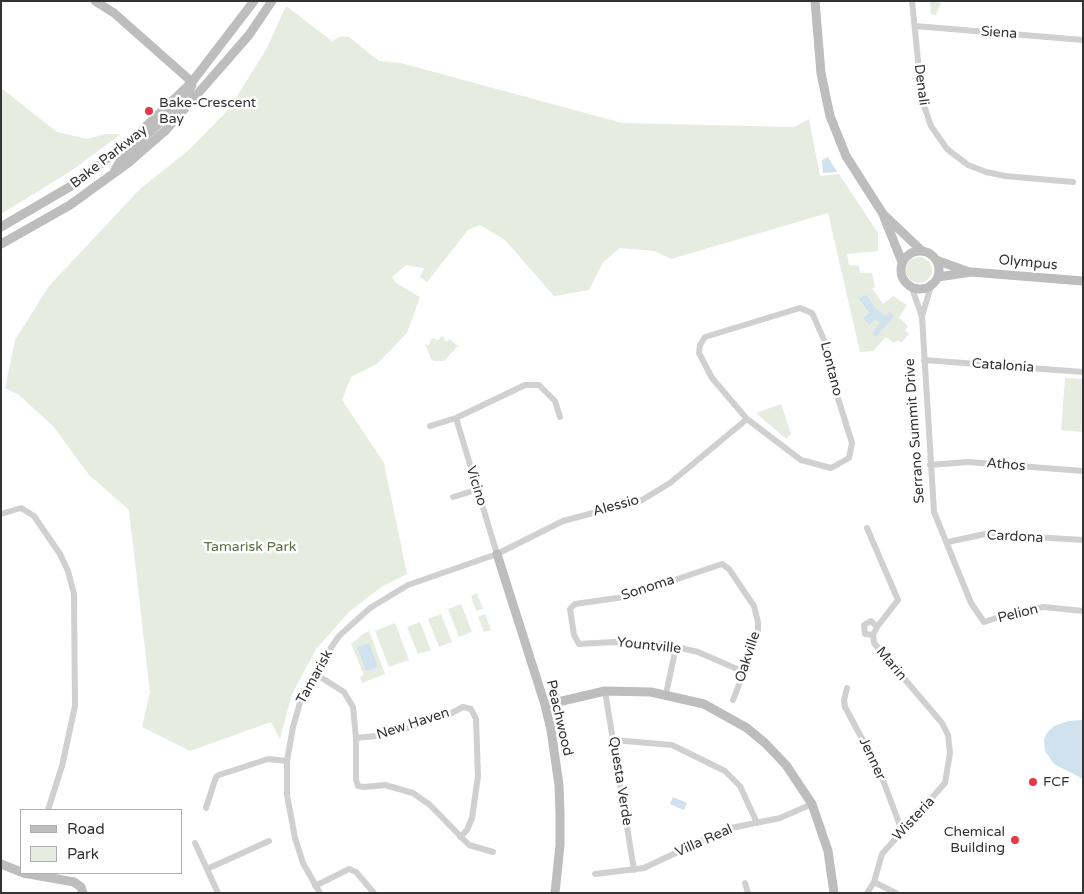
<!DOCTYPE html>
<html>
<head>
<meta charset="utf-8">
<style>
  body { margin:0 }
  #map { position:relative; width:1084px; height:894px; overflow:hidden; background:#fff; font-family:"Varela Round",sans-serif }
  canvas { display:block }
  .frame { position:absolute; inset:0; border:2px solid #333; pointer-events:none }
  .legend { position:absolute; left:20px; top:809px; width:162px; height:65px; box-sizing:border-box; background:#fff; border:1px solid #adadad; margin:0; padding:6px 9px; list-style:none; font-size:15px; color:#333 }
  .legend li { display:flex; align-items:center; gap:10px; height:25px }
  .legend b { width:25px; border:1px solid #adadad }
</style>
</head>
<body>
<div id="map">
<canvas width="1084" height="894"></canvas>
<div class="frame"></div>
<ul class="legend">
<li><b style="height:6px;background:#bdbdbd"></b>Road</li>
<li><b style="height:14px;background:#e6ecdf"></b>Park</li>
</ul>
</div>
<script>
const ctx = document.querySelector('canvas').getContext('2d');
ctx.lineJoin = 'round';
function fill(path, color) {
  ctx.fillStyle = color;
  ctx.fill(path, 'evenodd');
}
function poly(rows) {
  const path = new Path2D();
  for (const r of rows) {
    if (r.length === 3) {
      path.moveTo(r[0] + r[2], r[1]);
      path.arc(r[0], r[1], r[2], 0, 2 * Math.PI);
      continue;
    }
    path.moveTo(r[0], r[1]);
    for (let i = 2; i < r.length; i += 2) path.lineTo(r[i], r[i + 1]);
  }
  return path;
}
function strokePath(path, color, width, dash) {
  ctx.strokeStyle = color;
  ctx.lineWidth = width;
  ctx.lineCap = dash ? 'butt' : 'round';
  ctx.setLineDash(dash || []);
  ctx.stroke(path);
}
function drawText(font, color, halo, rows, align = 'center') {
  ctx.font = font + ' "Varela Round",sans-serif';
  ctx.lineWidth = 5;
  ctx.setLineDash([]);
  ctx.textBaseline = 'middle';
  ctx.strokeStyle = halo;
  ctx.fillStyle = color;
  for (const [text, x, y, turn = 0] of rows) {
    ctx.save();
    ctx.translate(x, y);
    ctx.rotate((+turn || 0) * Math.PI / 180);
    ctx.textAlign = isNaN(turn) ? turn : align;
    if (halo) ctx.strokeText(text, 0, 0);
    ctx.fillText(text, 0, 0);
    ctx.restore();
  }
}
fill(poly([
  [930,1,941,3,936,15,931,14],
  [286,6,332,41,341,36,349,37,379,61,401,63,622,123,794,127,809,119,820,176,839,174,878,233,878,251,847,254,849,265,859,266,860,273,872,273,875,287,872,288,883,304,893,296,907,305,899,318,908,326,905,330,909,334,901,343,898,340,894,343,886,337,873,351,860,352,828,213,671,259,655,251,620,248,603,262,589,290,554,296,505,240,480,225,468,230,427,282,420,277,424,268,406,265,392,277,396,283,420,297,407,333,377,364,351,377,342,400,384,463,407,574,383,586,350,611,316,649,292,694,280,739,271,722,190,751,142,727,150,692,129,510,89,475,53,426,19,395,5,388,15,340,49,286,140,189,189,150,229,109,267,48],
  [1,88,57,132,87,139,106,134,121,134,71,171,1,214],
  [919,270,13],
  [441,336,445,338,444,340,447,342,449,339,452,341,458,346,444,361,434,361,431,359,426,346,426,344,429,346,431,339,435,338,436,340,439,340],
  [1065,378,1083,379,1083,432,1061,430],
  [781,404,791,434,786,439,756,413],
  [477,593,483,609,476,611,471,596],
  [461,604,472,632,459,637,448,609],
  [441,614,452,642,439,647,428,619],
  [485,614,491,630,484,632,478,617],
  [420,622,431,650,418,654,407,627],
  [395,623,409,660,389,667,375,631],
  [369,631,385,674,362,683,360,677,364,675,351,644,363,634]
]), '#e6ecdf');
fill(poly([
  [828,157,837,172,823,173,822,160],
  [867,295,875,308,885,316,890,312,894,316,876,337,872,334,880,323,875,319,869,325,863,318,869,313,859,298],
  [369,643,378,667,366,671,357,647],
  [1083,720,1083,779,1054,764,1045,751,1044,740,1046,734,1054,726,1068,721],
  [673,797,687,803,684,810,670,804]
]), '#cfe2ee');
strokePath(poly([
  [912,1,922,100,931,126,947,149,968,165,986,172,1005,176,1073,182],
  [915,26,1083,40],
  [912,288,922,317,934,512,971,603,984,622,1019,611,1044,607,1083,611],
  [800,308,812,313,825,342,836,392,852,443,849,458,831,468,801,460,747,419,712,378,699,353,700,345,705,337,800,308],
  [922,316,931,286],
  [924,360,1083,372],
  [456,418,497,554],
  [430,426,456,418,525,385,539,385,555,401,560,417],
  [930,465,968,462,1083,471],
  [453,497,476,490],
  [1,514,21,508,34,516,60,554,68,571,74,594,75,706,62,766,48,810],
  [867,528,898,600,877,627,873,635,874,643,942,723,948,735,950,753,945,783,882,854,874,882,867,893],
  [948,542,985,534,1083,540],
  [873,635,865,634,864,625,871,621,877,627],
  [314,673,344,692,353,707,356,738,356,780,358,786,364,787,385,785,413,793,430,805,469,845,493,852],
  [847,688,844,700,845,707,880,772,902,831],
  [605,691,634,870],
  [666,694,676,647],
  [733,700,744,672,758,630,758,622,754,606,729,569,722,564,624,597,575,604,570,609,574,635,579,644,614,642,663,644,698,652,744,672],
  [356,738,386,735,448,715,463,707,471,709,476,719,478,776,472,818,467,830,460,837],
  [613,740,672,745,725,771,740,786,757,823],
  [206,808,216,777,219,775,268,759,287,761],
  [195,843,218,893],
  [207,869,269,841],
  [595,874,644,868,726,829,780,818,812,804],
  [874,882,896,893],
  [745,883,748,893],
  [315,886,349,869,356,872,374,893],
  [320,893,303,863,295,838,287,795,287,761,293,727,301,699,322,661,339,636,370,608,408,585,497,554,563,521,642,500,670,483,747,419]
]), '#d0d0d0', 6);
strokePath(poly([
  [95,1,114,13,192,82],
  [815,1,821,73,830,116,846,156,883,214,922,251],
  [115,170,123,156,183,102,192,85],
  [884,217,902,262],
  [1,227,78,182,137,135,192,82,254,1],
  [1,244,70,205,128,163,166,130,249,35,272,1],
  [920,270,19],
  [936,260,969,272],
  [938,277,971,272,1083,281],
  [497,554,545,705,551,730,559,785,560,813,560,845,555,893],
  [545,705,605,691,651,692,704,704,747,728,765,743,786,765,812,804,828,851,834,893],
  [1,864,21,872],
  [23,873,74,882,81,887,83,893]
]), '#bdbdbd', 9);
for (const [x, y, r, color] of [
  [149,111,5,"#e63946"],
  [1033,782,5,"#e63946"],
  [1015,840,5,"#e63946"]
]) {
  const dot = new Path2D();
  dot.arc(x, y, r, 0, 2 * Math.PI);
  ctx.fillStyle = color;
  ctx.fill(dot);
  strokePath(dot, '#fff', 2);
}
drawText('14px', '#333', '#fff', [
  ["Siena",999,33,4],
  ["Denali",921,85,83],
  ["Bake Parkway",109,157,-38],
  ["Olympus",1028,263,5],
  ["Catalonia",1003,366,4],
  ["Lontano",831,369,76],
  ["Serrano Summit Drive",915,431,-94],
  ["Athos",1006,465,5],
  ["Vicino",476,486,73],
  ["Alessio",616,506,-15],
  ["Cardona",1015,537,3],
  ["Sonoma",648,588,-18],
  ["Pelion",1018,614,-14],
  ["Yountville",649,646,6],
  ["Oakville",748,657,-72],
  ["Marin",891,664,50],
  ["Tamarisk",315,677,-61],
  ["Peachwood",559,718,77],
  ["New Haven",413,724,-18],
  ["Jenner",872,759,65],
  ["Questa Verde",620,781,81],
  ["Wisteria",914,819,-47],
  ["Villa Real",704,841,-24]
]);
drawText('14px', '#333', '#fff', [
  ["Bake-Crescent",159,103],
  ["Bay",159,119],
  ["FCF",1043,782],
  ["Chemical",1005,832,"right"],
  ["Building",1005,848,"right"]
], 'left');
drawText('14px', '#56703f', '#fff', [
  ["Tamarisk Park",250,547]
]);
</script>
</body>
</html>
